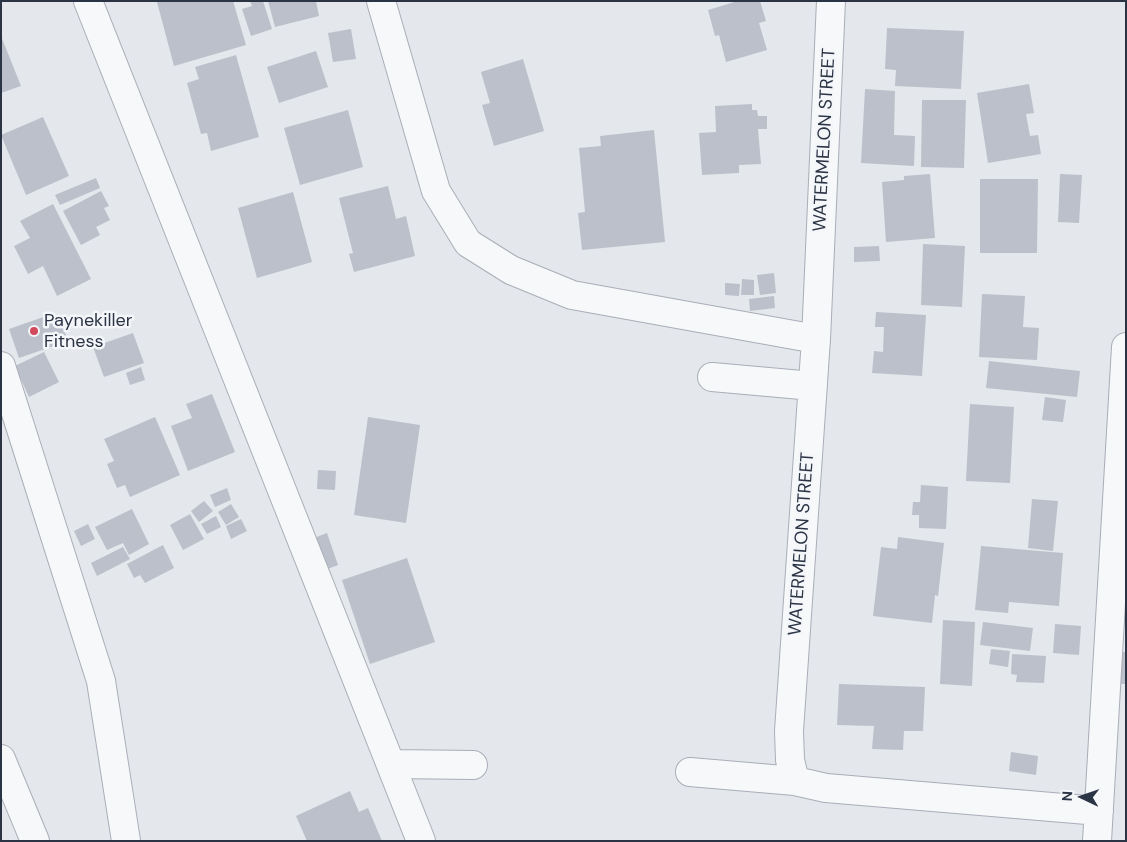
<!DOCTYPE html>
<html>
<head>
<meta charset="utf-8">
<style>
  body { margin:0 }
  #map { position:relative; width:1127px; height:842px; overflow:hidden; background:#e4e7ec; font-family:"DM Sans",sans-serif }
  canvas { display:block }
  .frame { position:absolute; inset:0; border:2px solid #2b3445; pointer-events:none }
  .north { position:absolute; left:1057px; top:772px; width:50px; height:50px; -webkit-text-stroke:4px #f4f6f9; paint-order:stroke; rotate:273deg; font-size:14px; font-weight:700; line-height:20px; text-align:center; color:#2b3445 }
  .north::after { content:''; display:block; margin:auto; width:18px; height:22px; background:#2b3445; clip-path:polygon(50% 0,100% 100%,50% 72%,0 100%) }
</style>
</head>
<body>
<div id="map">
<canvas width="1127" height="842"></canvas>
<div class="frame"></div>
<div class="north">N</div>
</div>
<script>
const ctx = document.querySelector('canvas').getContext('2d');
ctx.lineJoin = 'round';
function fill(path, color) {
  ctx.fillStyle = color;
  ctx.fill(path, 'evenodd');
}
function poly(rows) {
  const path = new Path2D();
  for (const r of rows) {
    path.moveTo(r[0], r[1]);
    for (let i = 2; i < r.length; i += 2) path.lineTo(r[i], r[i + 1]);
  }
  return path;
}
function strokePath(path, color, width, dash) {
  ctx.strokeStyle = color;
  ctx.lineWidth = width;
  ctx.lineCap = dash ? 'butt' : 'round';
  ctx.setLineDash(dash || []);
  ctx.stroke(path);
}
function drawText(font, color, halo, rows, align = 'center') {
  ctx.font = font + ' "DM Sans",sans-serif';
  ctx.lineWidth = 5;
  ctx.setLineDash([]);
  ctx.textBaseline = 'middle';
  ctx.strokeStyle = halo;
  ctx.fillStyle = color;
  for (const [text, x, y, turn = 0] of rows) {
    ctx.save();
    ctx.translate(x, y);
    ctx.rotate((+turn || 0) * Math.PI / 180);
    ctx.textAlign = isNaN(turn) ? turn : align;
    if (halo) ctx.strokeText(text, 0, 0);
    ctx.fillText(text, 0, 0);
    ctx.restore();
  }
}
fill(poly([
  [233,1,246,45,174,66,157,2],
  [250,1,263,1,272,29,251,36,242,9,252,6],
  [268,1,316,1,319,16,275,27],
  [738,1,760,1,766,21,759,23,767,50,726,62,719,35,715,36,708,10],
  [887,28,964,31,961,89,895,86,896,70,885,69],
  [351,29,356,59,333,62,328,33],
  [1,36,21,86,1,93],
  [316,51,328,87,279,103,267,67],
  [236,55,259,137,211,151,207,133,201,134,187,83,199,79,195,67],
  [523,59,544,131,494,146,482,105,490,103,481,72],
  [1029,84,1034,113,1026,114,1030,136,1038,135,1041,154,988,163,977,93],
  [865,89,895,91,894,135,915,136,914,166,861,163],
  [922,100,966,100,964,168,921,167],
  [752,104,752,110,757,110,758,116,767,116,767,129,758,129,761,164,739,165,739,173,702,175,699,133,716,132,715,106],
  [348,110,363,167,300,185,284,128],
  [43,117,69,176,26,195,1,135],
  [654,130,665,242,582,250,578,213,585,212,579,148,601,146,600,136],
  [930,174,935,238,886,242,882,182,904,180,904,176],
  [1060,174,1082,175,1079,223,1058,222],
  [96,178,100,188,60,205,55,195],
  [980,179,1038,179,1037,253,980,253],
  [388,186,396,219,406,216,415,256,354,272,349,254,353,253,339,198],
  [101,191,109,206,104,208,110,220,96,227,100,235,81,245,63,211],
  [293,192,312,262,257,278,238,208],
  [53,204,91,279,57,296,43,266,28,274,14,246,30,238,20,221],
  [923,244,965,246,962,307,921,305],
  [879,246,880,261,854,262,854,247],
  [774,273,776,293,760,295,757,275],
  [742,279,754,280,754,295,741,295],
  [725,283,740,284,739,296,725,295],
  [982,294,1025,296,1023,327,1039,328,1037,360,979,357],
  [774,296,775,308,750,311,749,299],
  [876,312,926,315,922,376,872,373,874,351,883,352,884,327,875,327],
  [52,314,57,326,62,324,68,341,19,358,9,329],
  [133,333,144,363,104,377,93,347],
  [44,352,59,382,29,397,15,366],
  [989,361,1080,371,1077,397,986,388],
  [141,367,145,380,130,385,126,373],
  [212,394,235,452,188,471,171,426,192,418,186,404],
  [1045,397,1066,400,1063,422,1042,420],
  [970,404,1014,407,1010,483,966,481],
  [155,417,180,475,130,497,125,485,117,488,107,464,114,461,104,439],
  [368,417,420,425,406,523,354,515],
  [318,470,336,471,335,490,317,489],
  [921,485,948,487,946,529,919,528,919,515,912,515,913,502,920,502],
  [227,488,231,500,215,507,210,495],
  [1032,499,1058,501,1053,551,1028,548],
  [204,501,213,511,199,522,191,511],
  [231,504,239,517,226,525,218,512],
  [132,509,149,544,129,555,123,543,107,550,95,527],
  [190,514,204,539,183,550,170,525],
  [216,516,221,527,207,534,201,524],
  [241,519,247,531,231,539,226,526],
  [88,524,95,539,81,546,74,531],
  [327,533,338,565,325,570,314,538],
  [898,537,944,543,938,596,935,595,932,623,873,616,881,547,897,549],
  [163,545,174,568,145,583,140,575,134,578,127,564],
  [981,546,1063,553,1059,606,1009,602,1008,613,975,610],
  [123,547,130,559,97,576,91,563],
  [407,558,435,642,370,664,342,580],
  [943,620,975,622,972,686,940,684],
  [983,622,1033,628,1030,651,980,645],
  [1055,624,1081,626,1079,655,1053,653],
  [991,649,1010,651,1008,667,989,664],
  [1114,652,1126,652,1126,684,1113,684],
  [1012,654,1046,656,1044,683,1016,682,1017,675,1011,674],
  [839,684,925,687,923,731,904,731,903,750,872,749,874,726,837,725],
  [1011,752,1038,756,1036,775,1009,771],
  [350,791,359,812,368,808,382,841,307,841,296,816]
]), '#bbc0ca');
const minor = poly([
  [88,1,421,841],
  [381,1,436,191,468,243,511,270,572,295,816,339],
  [831,1,816,339,789,731,790,760,795,781,826,788,1099,811],
  [1,366,101,681,126,841],
  [712,377,813,386],
  [1,759,35,841],
  [393,764,473,765],
  [690,772,795,781],
  [1097,841,1126,347]
]);
strokePath(minor, '#a9aeb7', 30);
strokePath(minor, '#f7f8fa', 28);
for (const [x, y, r, color] of [
  [34,331,5,"#d1495b"]
]) {
  const dot = new Path2D();
  dot.arc(x, y, r, 0, 2 * Math.PI);
  ctx.fillStyle = color;
  ctx.fill(dot);
  strokePath(dot, '#f4f6f9', 2);
}
drawText('18px', '#2b3445', '#f4f6f9', [
  ["WATERMELON STREET",825,140,-87],
  ["WATERMELON STREET",802,544,-86]
]);
drawText('18px', '#2b3445', '#f4f6f9', [
  ["Paynekiller",44,321],
  ["Fitness",44,342]
], 'left');
</script>
</body>
</html>
